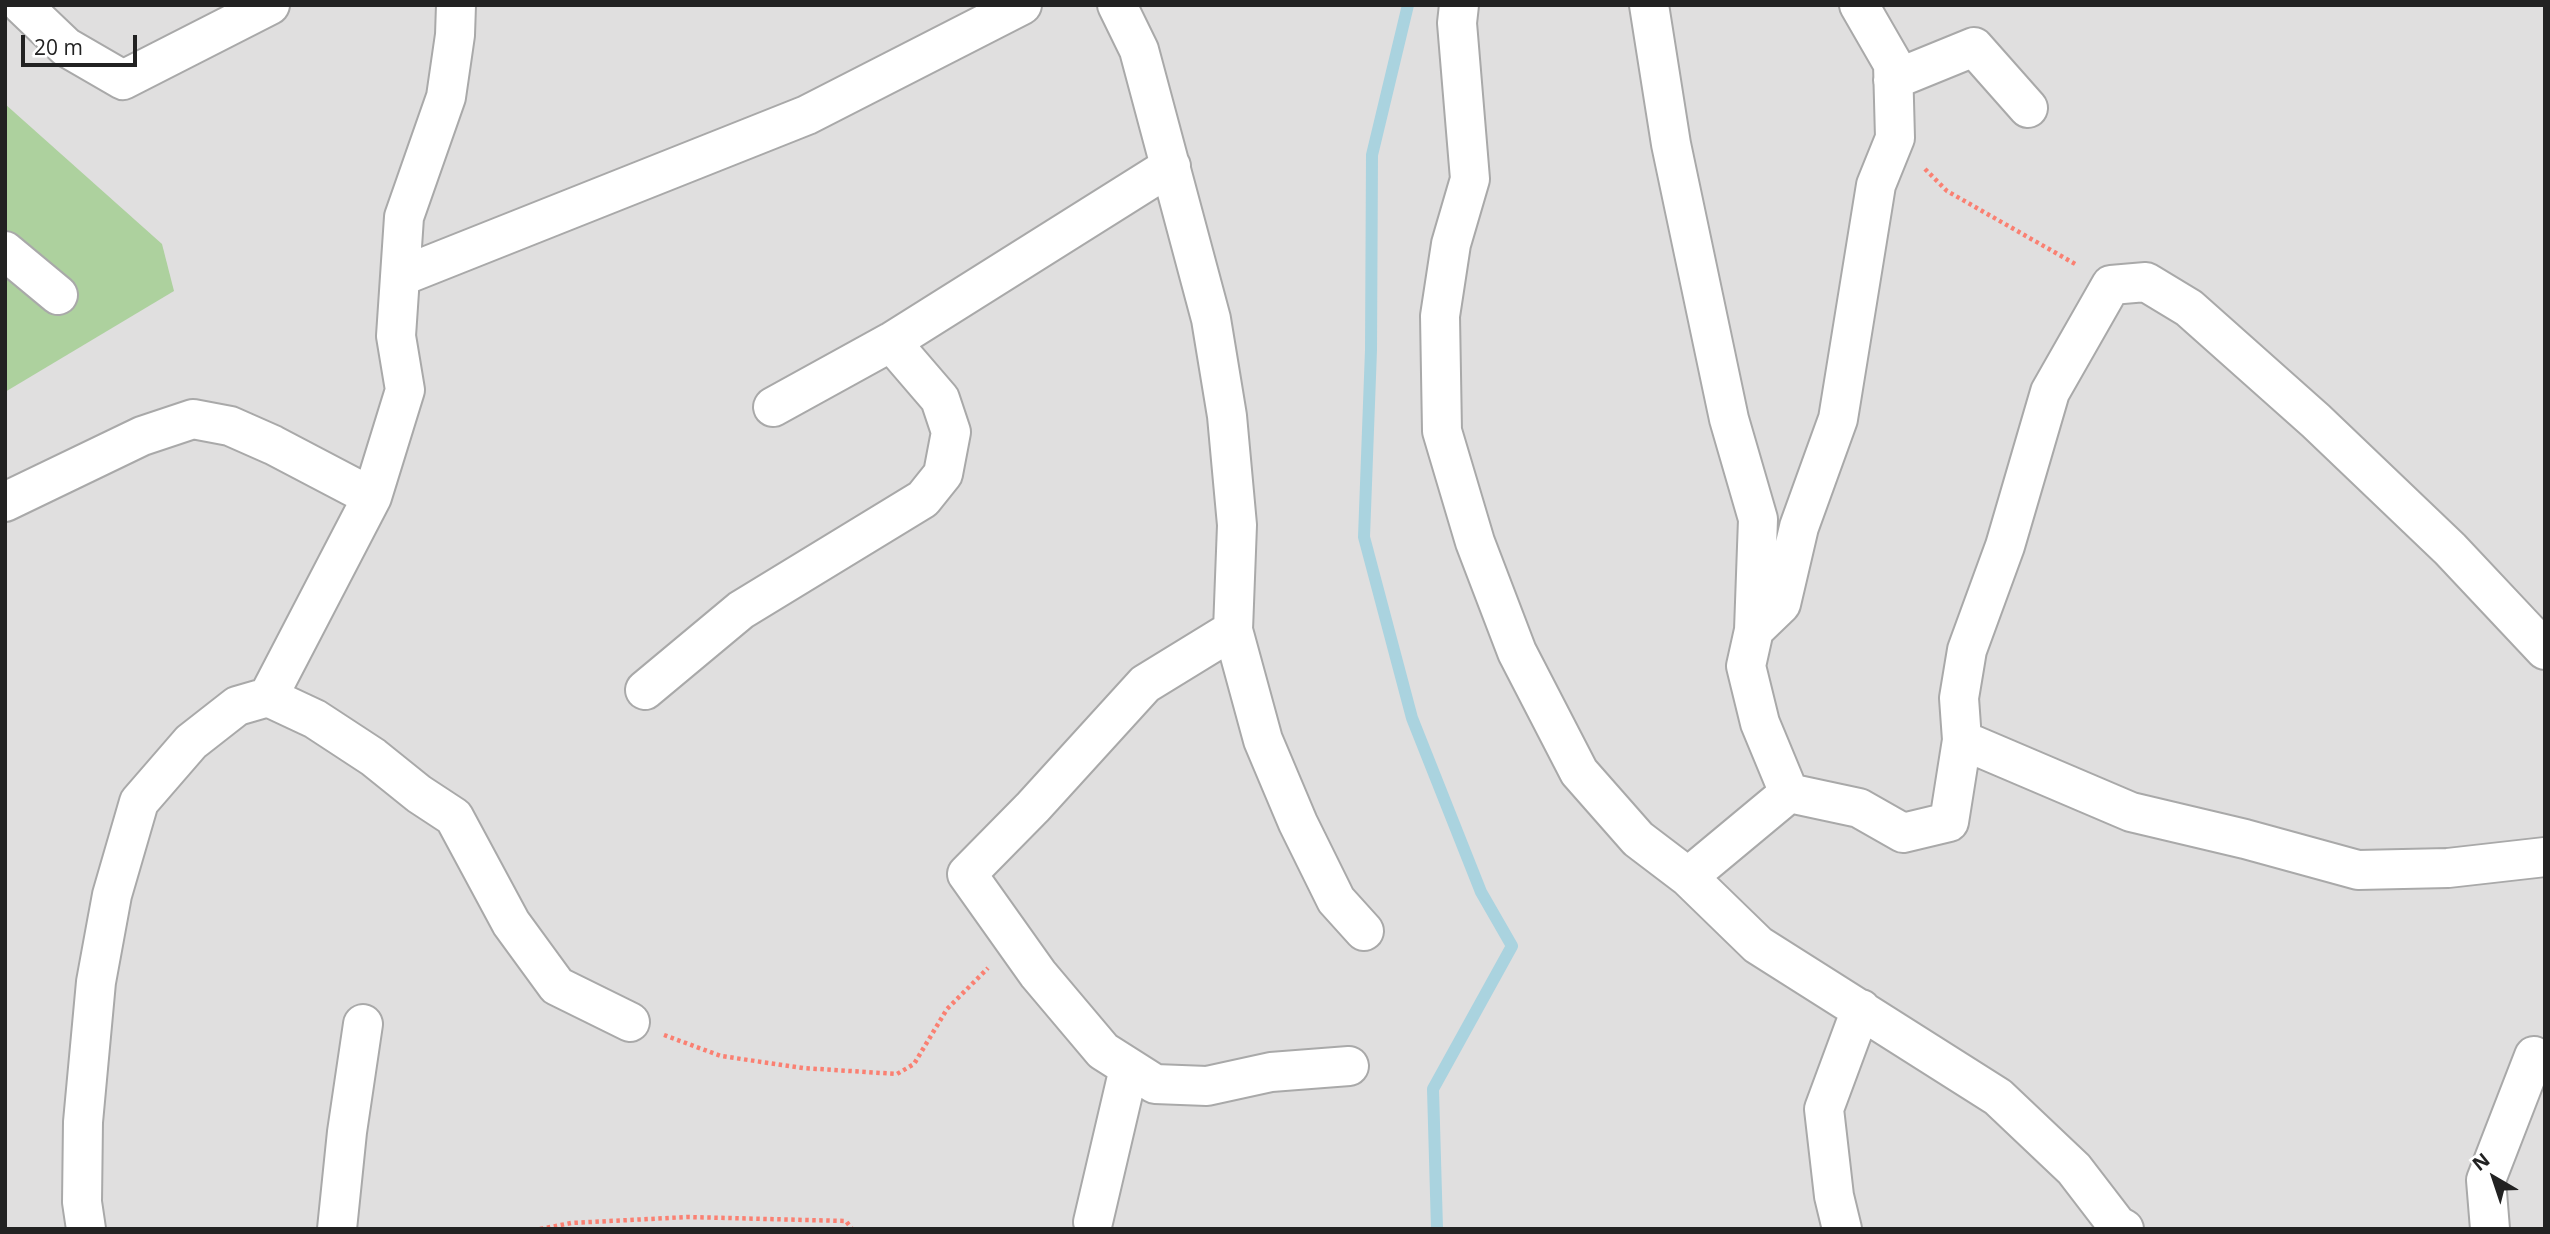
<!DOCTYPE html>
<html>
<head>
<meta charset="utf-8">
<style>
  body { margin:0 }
  #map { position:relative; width:2550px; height:1234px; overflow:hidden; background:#f2efe9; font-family:"Open Sans",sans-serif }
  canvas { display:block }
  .frame { position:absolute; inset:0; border:7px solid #222; pointer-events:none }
  .north { position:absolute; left:2459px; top:1143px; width:70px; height:70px; -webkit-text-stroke:5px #fff; paint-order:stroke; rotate:321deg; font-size:19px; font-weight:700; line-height:28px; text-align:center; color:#222 }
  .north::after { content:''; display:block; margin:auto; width:24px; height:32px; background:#222; clip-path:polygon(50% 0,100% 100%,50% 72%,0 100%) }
  .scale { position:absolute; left:21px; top:35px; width:116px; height:32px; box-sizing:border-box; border:4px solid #222; border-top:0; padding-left:9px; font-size:21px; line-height:24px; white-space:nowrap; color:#222; -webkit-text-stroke:5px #fff; paint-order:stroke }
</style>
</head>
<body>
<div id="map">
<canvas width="2550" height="1234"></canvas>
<div class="frame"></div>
<div class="north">N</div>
<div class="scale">20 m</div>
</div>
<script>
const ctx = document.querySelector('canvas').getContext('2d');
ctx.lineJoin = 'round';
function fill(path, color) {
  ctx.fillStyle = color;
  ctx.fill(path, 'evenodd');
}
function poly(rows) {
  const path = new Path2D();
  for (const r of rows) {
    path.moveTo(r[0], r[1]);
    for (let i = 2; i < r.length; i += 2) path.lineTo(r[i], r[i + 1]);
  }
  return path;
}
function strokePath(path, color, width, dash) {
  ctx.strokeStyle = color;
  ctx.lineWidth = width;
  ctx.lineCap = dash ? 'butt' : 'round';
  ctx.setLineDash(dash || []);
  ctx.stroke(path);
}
fill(poly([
  [5,5,2545,5,2545,1229,5,1229]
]), '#e0dfdf');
fill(poly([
  [5,104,162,244,174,291,5,392]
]), '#add19e');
strokePath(poly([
  [1408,5,1372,155,1371,350,1364,537,1412,718,1481,892,1512,946,1433,1089,1437,1229]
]), '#aad3df', 12);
const minor = poly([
  [22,5,66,47,123,80,270,5],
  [1117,5,1139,50,1211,319,1227,416,1237,525,1233,630,1263,740,1298,823,1336,900,1364,931],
  [1459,5,1457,23,1470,179,1451,244,1440,316,1442,431,1475,542,1517,652,1579,772,1638,839,1688,877,1758,945,1998,1097,2074,1169,2117,1225,2124,1229],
  [1649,5,1671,144,1729,419,1758,519,1754,630,1746,666,1760,723,1789,793,1688,877],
  [1893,80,1974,47,2028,108],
  [5,251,58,295],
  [402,276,807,115,1022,5],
  [773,407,891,342,1171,166],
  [5,502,142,436,193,419,230,426,273,445,372,497],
  [1233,630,1145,684,1033,807,967,874,1038,974,1103,1051,1155,1084,1207,1086,1271,1072,1349,1066],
  [1754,630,1781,604,1799,527,1838,419,1876,185,1895,138,1893,64,1859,5],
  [645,690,741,610,923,499,943,474,951,432,940,399,891,342],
  [268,697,372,497,405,390,396,336,404,217,446,97,455,35,456,5],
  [1962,740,1959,698,1967,650,2005,546,2050,392,2111,285,2146,282,2189,308,2316,421,2450,549,2545,650],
  [1789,793,1859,808,1903,833,1949,822,1962,740,2131,812,2245,839,2358,870,2448,868,2545,857],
  [1093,1222,1129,1068],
  [86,1229,82,1202,83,1122,96,982,112,895,139,802,191,742,237,706,268,697,315,719,373,757,419,794,454,817,511,923,557,986,630,1022],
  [337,1229,347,1132,363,1024],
  [1842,1229,1834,1196,1824,1109,1861,1009],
  [2490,1229,2486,1180,2534,1056]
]);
strokePath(minor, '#a9a9a9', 42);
strokePath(poly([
  [1925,169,1947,191,2077,265],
  [664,1035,721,1056,803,1068,897,1074,914,1064,947,1009,988,968],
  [540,1229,571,1223,688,1217,846,1221,852,1229]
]), '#fa8072', 4.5, [3.5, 3.5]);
strokePath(minor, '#fff', 38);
</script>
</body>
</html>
